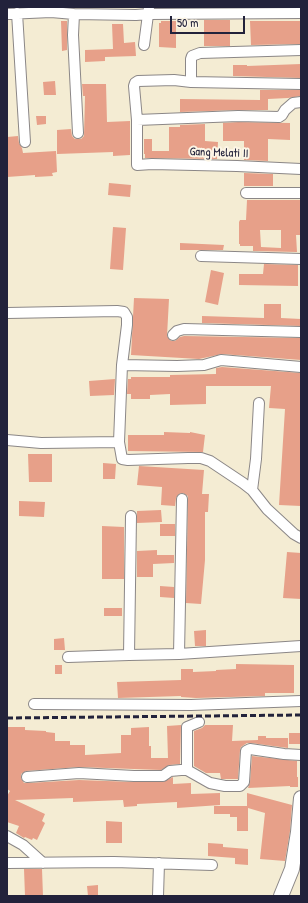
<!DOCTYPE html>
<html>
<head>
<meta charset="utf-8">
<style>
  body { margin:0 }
  #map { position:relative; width:308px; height:903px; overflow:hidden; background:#f4ecd3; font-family:"Patrick Hand",sans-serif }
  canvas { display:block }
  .frame { position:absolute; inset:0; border:8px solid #22223b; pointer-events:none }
  .scale { position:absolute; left:170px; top:16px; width:75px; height:18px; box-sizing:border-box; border:2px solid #22223b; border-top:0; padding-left:5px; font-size:12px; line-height:14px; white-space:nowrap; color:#22223b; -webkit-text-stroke:3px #fcf5e5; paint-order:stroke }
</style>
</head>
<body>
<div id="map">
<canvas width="308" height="903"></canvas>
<div class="frame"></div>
<div class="scale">50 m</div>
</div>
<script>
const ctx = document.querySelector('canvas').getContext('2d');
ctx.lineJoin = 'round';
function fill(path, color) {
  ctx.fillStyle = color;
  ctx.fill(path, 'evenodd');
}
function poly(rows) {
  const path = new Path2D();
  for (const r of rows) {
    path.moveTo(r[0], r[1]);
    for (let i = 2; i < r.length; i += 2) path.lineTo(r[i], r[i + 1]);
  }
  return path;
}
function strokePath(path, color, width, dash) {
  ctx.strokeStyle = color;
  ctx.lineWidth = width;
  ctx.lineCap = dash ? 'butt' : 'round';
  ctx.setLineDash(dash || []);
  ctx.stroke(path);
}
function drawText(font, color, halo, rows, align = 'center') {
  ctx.font = font + ' "Patrick Hand",sans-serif';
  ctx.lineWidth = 4;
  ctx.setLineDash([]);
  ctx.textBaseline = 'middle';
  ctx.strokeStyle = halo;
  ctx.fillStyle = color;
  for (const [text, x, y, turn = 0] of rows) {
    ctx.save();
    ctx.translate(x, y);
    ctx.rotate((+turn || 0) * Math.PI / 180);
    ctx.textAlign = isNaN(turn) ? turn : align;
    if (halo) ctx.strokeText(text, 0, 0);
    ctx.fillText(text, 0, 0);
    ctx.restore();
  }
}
fill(poly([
  [204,20,230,20,230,46,204,46],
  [61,21,67,21,67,50,62,51],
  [161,21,176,21,176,48,159,47,159,23,161,23],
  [250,21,301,21,301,44,251,45],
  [112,24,123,24,124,43,135,42,136,56,105,57,105,61,85,62,85,50,113,49],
  [301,64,301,78,233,76,233,65,247,65,247,66],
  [55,81,56,95,44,95,43,82],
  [82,84,106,84,107,122,130,121,130,155,113,156,113,152,57,154,57,130,71,129,72,136,75,139,81,139,84,136,85,96,83,96],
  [260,90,301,90,301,96,288,98,268,99,268,110,238,110,180,112,180,99,260,100],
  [36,116,46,116,46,124,37,125],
  [238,122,290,123,290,140,268,139,268,161,244,160,244,141,223,141,223,123],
  [205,124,205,141,218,142,217,159,145,158,145,154,144,154,144,126,144,139,152,139,152,151,169,151,169,127,180,127,180,125],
  [18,136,19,143,22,148,23,153,56,151,57,172,52,173,53,176,35,177,35,175,7,177,7,137],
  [244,173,273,174,273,186,244,186],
  [109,183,131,185,130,197,108,195],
  [247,200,301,200,301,235,296,235,297,252,253,251,253,246,240,246,240,244,239,244,239,222,240,220,246,220],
  [260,230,281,230,281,248,261,247],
  [113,227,126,228,123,270,110,269],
  [180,243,224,245,223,250,180,250],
  [264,264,298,265,298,286,239,285,239,274,263,274],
  [211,270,224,273,218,305,205,302],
  [134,298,169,299,167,336,171,341,175,341,180,337,184,336,301,338,301,360,222,354,199,359,131,355],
  [264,304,281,304,281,318,301,319,301,326,202,323,202,316,264,318],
  [222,367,301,373,301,506,279,505,285,409,269,408,271,386,206,386,206,404,170,405,170,394,150,395,150,399,131,399,131,394,127,394,128,379,131,379,131,377,170,377,170,375,216,374,216,368],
  [115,379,114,395,90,396,89,381],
  [164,432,190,433,190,432,205,435,203,452,128,451,128,435,164,435],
  [28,454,52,454,52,482,29,482],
  [103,463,116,464,115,479,103,479],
  [139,466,204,470,202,494,209,494,208,512,205,512,205,560,201,604,186,603,188,496,183,493,179,494,176,498,175,506,161,505,162,487,137,485],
  [19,501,45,502,44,517,19,516],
  [161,510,162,522,137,523,137,511],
  [160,524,175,524,175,536,160,536],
  [102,526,124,527,124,579,102,579],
  [157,550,157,555,174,555,174,563,153,564,153,577,137,577,137,551],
  [287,552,301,553,301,599,283,598],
  [160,586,174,587,174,598,160,597],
  [104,608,122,608,122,616,104,616],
  [206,630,206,646,195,646,194,631],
  [64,638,65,650,54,650,54,639],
  [236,664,294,665,294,693,265,693,265,696,196,698,181,697,181,696,118,698,117,682,181,680,181,669,193,669,193,672,216,671,216,670,236,669],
  [55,665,62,665,62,674,55,674],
  [181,725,180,764,169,765,161,770,79,767,26,771,21,774,21,778,24,783,28,783,79,780,134,782,163,782,173,777,173,784,191,783,191,794,220,793,220,805,177,808,177,802,137,804,137,806,124,807,123,800,73,802,73,798,15,800,45,814,42,821,45,823,37,840,33,838,32,840,25,837,24,838,16,833,19,826,7,822,7,796,10,791,7,789,7,727,25,727,25,730,46,731,46,732,55,733,55,741,70,741,70,745,85,745,85,755,121,753,121,735,131,735,131,728,149,727,149,746,151,746,151,758,168,758,167,726],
  [205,725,233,725,232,741,258,740,258,736,266,736,266,738,288,738,288,748,251,743,247,743,241,747,240,750,238,779,221,779,220,773,206,773,194,766,194,731,202,728],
  [289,733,301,733,301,744,289,744],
  [252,756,297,761,297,777,298,777,298,787,290,787,290,786,248,788,250,782],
  [247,793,292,805,290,831,285,861,260,859,265,813,248,808,248,831,237,831,237,817,230,817,230,814,214,814,214,806,247,806],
  [106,821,122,822,122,843,106,843],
  [208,843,223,844,223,847,248,849,248,865,235,864,235,858,208,856],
  [24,869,42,869,43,896,25,896],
  [98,885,98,896,88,896,87,886]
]), '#e7a089');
const street = poly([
  [17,13,25,142],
  [7,14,51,12,74,14,136,15,149,14,301,13],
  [74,14,73,35,78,133],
  [144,45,149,7],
  [301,50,200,53,192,56,191,59,191,82,174,80,138,81,135,83,134,86,137,120,137,165,152,164,237,166,301,169],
  [191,82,301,84],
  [137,120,238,116,279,117,282,115,285,110,293,103,301,102],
  [246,193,301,193],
  [201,256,301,259],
  [7,313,117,311,124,312,127,317,127,325,122,365],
  [173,335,177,331,184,329,301,332],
  [301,367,221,360,204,365,177,366,122,365,119,442,122,459,128,460,188,458,201,458,210,461,243,483,252,490,267,509,294,534,301,538],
  [7,440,41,443,119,442],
  [252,490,256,459,259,403],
  [182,499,179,654,301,646],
  [131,516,129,655,179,654],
  [68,657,129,655],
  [34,704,191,705,301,701],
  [187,770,187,727,199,722],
  [27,777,79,773,134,776,163,776,170,771,181,770,187,770,210,783,225,786,240,786,244,782,246,751,250,749,284,754,301,755],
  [7,836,23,845,43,863],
  [7,863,114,862,212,865],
  [158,896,159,863]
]);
const secondary = poly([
  [281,896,292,869,298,832,301,798]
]);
strokePath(street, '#8b8787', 12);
strokePath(secondary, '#8b8787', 16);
strokePath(street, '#fff', 10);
strokePath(secondary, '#fff', 14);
strokePath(poly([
  [7,718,301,715]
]), '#22223b', 3, [6, 3]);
drawText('12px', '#22223b', '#fcf5e5', [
  ["Gang Melati II",219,153,2]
]);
</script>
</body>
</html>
